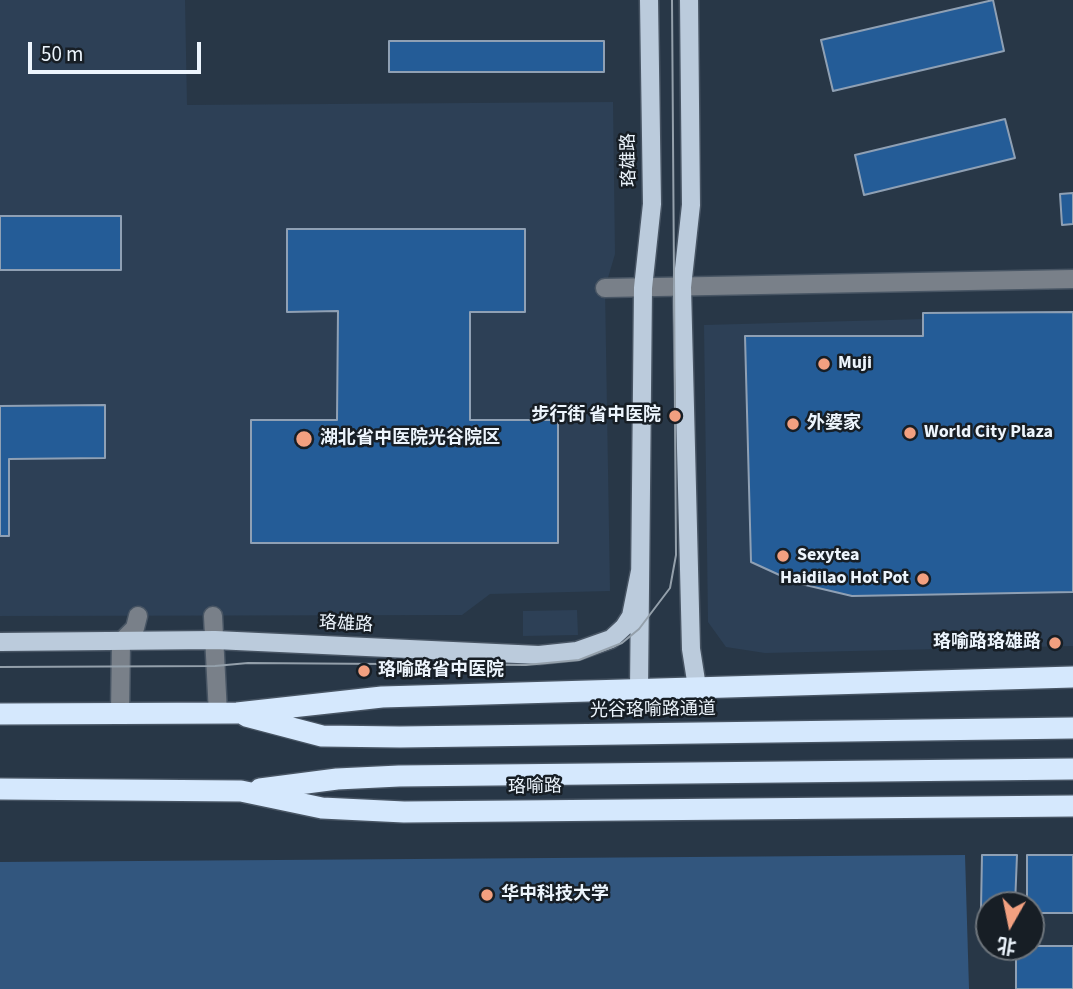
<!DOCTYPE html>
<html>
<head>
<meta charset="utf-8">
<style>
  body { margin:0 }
  #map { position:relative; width:1073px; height:989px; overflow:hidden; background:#283747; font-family:"Source Sans 3","Noto Sans SC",sans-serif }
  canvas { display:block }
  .north { position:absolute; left:975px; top:891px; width:70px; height:70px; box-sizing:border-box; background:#171e25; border:2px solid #6d747b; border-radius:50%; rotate:189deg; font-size:19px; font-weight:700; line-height:28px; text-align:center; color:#edf5fd }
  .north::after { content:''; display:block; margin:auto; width:24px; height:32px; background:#f2a080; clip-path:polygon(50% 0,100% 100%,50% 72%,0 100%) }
  .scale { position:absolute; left:28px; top:42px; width:173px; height:32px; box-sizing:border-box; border:4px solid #edf5fd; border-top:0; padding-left:9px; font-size:21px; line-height:24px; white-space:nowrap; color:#edf5fd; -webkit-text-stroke:5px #171e25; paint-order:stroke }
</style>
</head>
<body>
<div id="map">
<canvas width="1073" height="989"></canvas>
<div class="north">北</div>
<div class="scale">50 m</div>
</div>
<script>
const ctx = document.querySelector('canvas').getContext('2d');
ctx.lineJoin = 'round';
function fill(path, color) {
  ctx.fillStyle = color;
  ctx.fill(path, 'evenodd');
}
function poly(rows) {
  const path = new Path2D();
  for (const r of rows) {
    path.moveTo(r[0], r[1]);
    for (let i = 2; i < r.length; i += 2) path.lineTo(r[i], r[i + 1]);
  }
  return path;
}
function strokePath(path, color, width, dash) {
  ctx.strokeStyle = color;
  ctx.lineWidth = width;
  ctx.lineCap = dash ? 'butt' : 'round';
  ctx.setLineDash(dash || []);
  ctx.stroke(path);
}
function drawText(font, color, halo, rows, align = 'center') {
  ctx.font = font + ' "Source Sans 3","Noto Sans SC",sans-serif';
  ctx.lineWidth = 5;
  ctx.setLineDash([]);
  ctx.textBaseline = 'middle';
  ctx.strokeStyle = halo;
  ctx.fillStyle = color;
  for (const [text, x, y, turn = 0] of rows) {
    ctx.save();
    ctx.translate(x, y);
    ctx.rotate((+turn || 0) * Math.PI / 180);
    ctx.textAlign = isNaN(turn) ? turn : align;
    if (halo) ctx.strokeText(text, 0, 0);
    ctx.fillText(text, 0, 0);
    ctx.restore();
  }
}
fill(poly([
  [0,0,185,0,187,105,613,102,615,254,605,288,610,591,490,594,462,615,0,616],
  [1073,315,1073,646,765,653,726,647,708,622,704,325],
  [577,610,578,635,523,636,523,611]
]), '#2d4056');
fill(poly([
  [965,855,969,989,0,989,0,862]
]), '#32567e');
const building = poly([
  [993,0,1004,51,833,91,821,40,993,0],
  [389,41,604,41,604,72,389,72,389,41],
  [1005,119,1015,158,864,195,855,155,1005,119],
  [1073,193,1073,224,1062,225,1060,194,1073,193],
  [0,216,121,216,121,270,0,270,0,216],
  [287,229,525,229,525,312,470,312,470,420,558,420,558,543,251,543,251,420,337,420,338,311,287,312,287,229],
  [1073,312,1073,592,852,596,797,583,751,562,745,336,923,336,923,313,1073,312],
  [105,405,105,458,9,459,9,536,0,536,0,406,105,405],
  [982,855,1017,855,1015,905,989,905,989,909,981,909,982,855],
  [1027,855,1073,855,1073,913,1031,913,1031,905,1027,905,1027,855],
  [1031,946,1073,946,1073,989,1016,989,1016,947,1031,946]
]);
fill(building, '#245c97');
strokePath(building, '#8fa0b4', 2);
const minor = poly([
  [605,288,1073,279],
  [213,616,218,714],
  [120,714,121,642,135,628,138,616]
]);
const major = poly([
  [689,0,691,205,682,287,691,649,697,687],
  [0,642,215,640,539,655,577,651,611,639,624,627,631,616,640,571],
  [639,689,643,288,652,204,649,0]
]);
const highway = poly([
  [0,714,237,713,382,697,1073,677],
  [246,716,322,736,400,737,1073,728],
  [0,789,241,791,322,808,404,812,1073,806],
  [260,789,337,779,399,776,1073,769]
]);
strokePath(minor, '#485564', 21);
strokePath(major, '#485564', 21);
strokePath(highway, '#485564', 24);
strokePath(minor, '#798089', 18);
strokePath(major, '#bbcbdc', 18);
strokePath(highway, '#d5e8fd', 21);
strokePath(poly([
  [0,667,215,666,248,663,526,665,579,660,622,643,639,629,670,588,676,555,672,0]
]), '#94a0ab', 2);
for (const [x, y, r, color] of [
  [824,364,7,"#f2a080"],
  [675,416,7,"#f2a080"],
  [793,424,7,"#f2a080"],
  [910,433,7,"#f2a080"],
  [304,439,9,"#f2a080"],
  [783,556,7,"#f2a080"],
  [923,579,7,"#f2a080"],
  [1055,643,7,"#f2a080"],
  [364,671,7,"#f2a080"],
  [487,895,7,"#f2a080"]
]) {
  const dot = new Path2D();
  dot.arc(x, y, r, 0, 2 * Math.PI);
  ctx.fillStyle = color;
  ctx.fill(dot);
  strokePath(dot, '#171e25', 2.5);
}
drawText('18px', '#edf5fd', '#171e25', [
  ["珞雄路",630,160,-91],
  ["珞雄路",346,625,3],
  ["光谷珞喻路通道",653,711,-1],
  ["珞喻路",535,788,-1]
]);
drawText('bold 18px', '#edf5fd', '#171e25', [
  ["Muji",838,364],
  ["步行街 省中医院",661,416,"right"],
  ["外婆家",807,424],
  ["World City Plaza",924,433],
  ["湖北省中医院光谷院区",320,439],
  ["Sexytea",797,556],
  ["Haidilao Hot Pot",909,579,"right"],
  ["珞喻路珞雄路",1041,643,"right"],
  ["珞喻路省中医院",378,671],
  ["华中科技大学",501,895]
], 'left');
</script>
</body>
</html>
